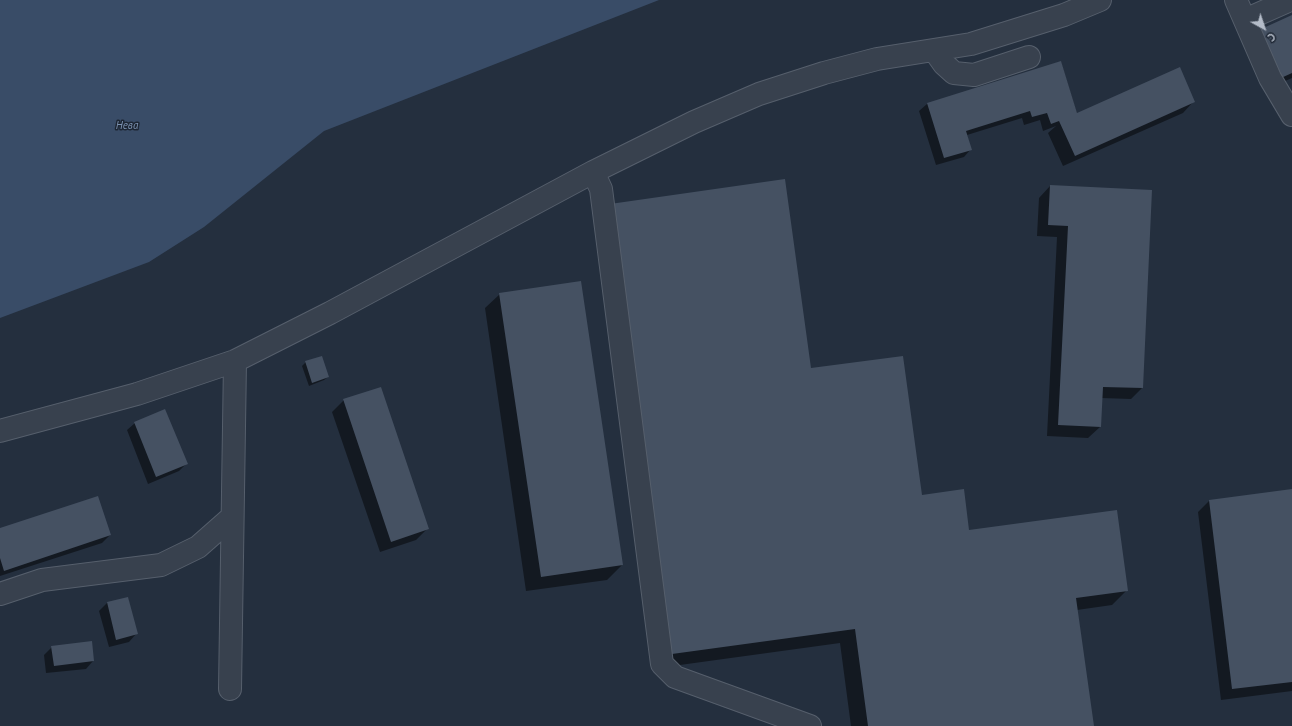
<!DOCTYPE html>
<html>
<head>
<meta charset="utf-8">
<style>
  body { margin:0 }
  #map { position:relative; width:1292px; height:726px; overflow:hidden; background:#242f3e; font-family:"PT Sans",sans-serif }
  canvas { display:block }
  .north { position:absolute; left:1244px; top:8px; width:40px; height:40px; -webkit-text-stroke:3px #1d2633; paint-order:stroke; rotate:140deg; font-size:11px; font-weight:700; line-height:16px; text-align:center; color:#b4bcc9 }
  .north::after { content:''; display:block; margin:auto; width:14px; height:18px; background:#b4bcc9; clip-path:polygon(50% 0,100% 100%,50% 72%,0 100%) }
</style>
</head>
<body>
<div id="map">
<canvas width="1292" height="726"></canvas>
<div class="north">С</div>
</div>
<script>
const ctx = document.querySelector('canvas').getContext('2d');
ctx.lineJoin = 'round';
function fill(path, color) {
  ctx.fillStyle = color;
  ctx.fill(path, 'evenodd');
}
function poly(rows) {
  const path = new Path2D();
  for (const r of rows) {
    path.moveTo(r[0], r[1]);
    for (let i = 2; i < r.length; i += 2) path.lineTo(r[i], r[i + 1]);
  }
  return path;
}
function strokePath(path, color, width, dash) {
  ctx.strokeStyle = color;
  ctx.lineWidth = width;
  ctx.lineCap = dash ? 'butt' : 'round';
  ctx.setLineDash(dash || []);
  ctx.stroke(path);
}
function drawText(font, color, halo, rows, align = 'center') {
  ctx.font = font + ' "PT Sans",sans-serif';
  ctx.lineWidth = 3;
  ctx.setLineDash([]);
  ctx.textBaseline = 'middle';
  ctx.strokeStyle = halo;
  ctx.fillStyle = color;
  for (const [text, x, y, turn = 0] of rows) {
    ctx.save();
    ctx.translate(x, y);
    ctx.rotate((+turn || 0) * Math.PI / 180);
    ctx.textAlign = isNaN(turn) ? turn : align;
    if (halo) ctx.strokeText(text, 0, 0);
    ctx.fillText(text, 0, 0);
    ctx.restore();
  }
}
fill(poly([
  [0,0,659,0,324,131,204,227,149,262,0,318]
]), '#394c67');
fill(poly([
  [1292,16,1292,78,1269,88],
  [1061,62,1077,114,1194,101,1183,113,1063,166,1048,133,1056,126,1043,131,1040,120,1024,125,1022,118,967,135,971,149,964,157,936,165,919,111,927,104],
  [1050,186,1142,388,1131,399,1101,398,1100,427,1088,438,1047,436,1057,237,1037,236,1039,198],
  [596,220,810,370,921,496,969,532,1127,590,1112,605,1077,610,1093,726,851,726,840,643,658,668],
  [500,294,622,565,607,580,526,591,485,308],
  [306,362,328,377,324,380,309,386,302,366],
  [344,400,427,529,416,540,380,552,332,412],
  [135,423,186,464,179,471,148,484,127,430],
  [1292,490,1292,691,1221,700,1198,512,1209,501],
  [0,529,110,535,102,543,0,576],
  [128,598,136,634,129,642,109,647,99,611,107,603],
  [52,647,93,661,86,669,46,673,44,655]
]), '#0007');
fill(poly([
  [1292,15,1292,73,1281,78,1259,30],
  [1061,61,1077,113,1180,67,1195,102,1075,156,1059,121,1051,124,1047,113,1032,117,1030,111,966,131,972,150,944,158,927,103],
  [785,179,811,368,903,356,922,495,964,489,969,530,1117,510,1128,591,1076,598,1094,726,868,726,855,629,672,654,610,204],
  [1050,185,1152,190,1143,388,1103,387,1101,427,1058,425,1068,226,1048,225],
  [581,281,623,565,541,577,499,293],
  [322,356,329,377,312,383,305,361],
  [381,387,429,529,391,542,343,399],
  [165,409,188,464,156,477,134,422],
  [1292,489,1292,682,1232,689,1209,500],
  [98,496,111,535,4,571,0,558,0,528],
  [128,597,138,634,116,640,107,602],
  [92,641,94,661,54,666,51,646]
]), '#455162');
const minor = poly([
  [1236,0,1270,78,1292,115],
  [1245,20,1290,0],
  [934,50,944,64,954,73,974,75,1029,57],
  [593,172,601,189,662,664,675,677,810,726],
  [0,431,137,394,235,361,330,313,593,172,694,122,759,94,824,73,877,59,971,44,1064,15,1100,0],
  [0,594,42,580,161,565,198,547,232,517],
  [230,689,235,361]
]);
strokePath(minor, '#565f6c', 24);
strokePath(minor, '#38414e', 22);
drawText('italic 11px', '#7c92b1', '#1d2633', [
  ["Нева",127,126]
]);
</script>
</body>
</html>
